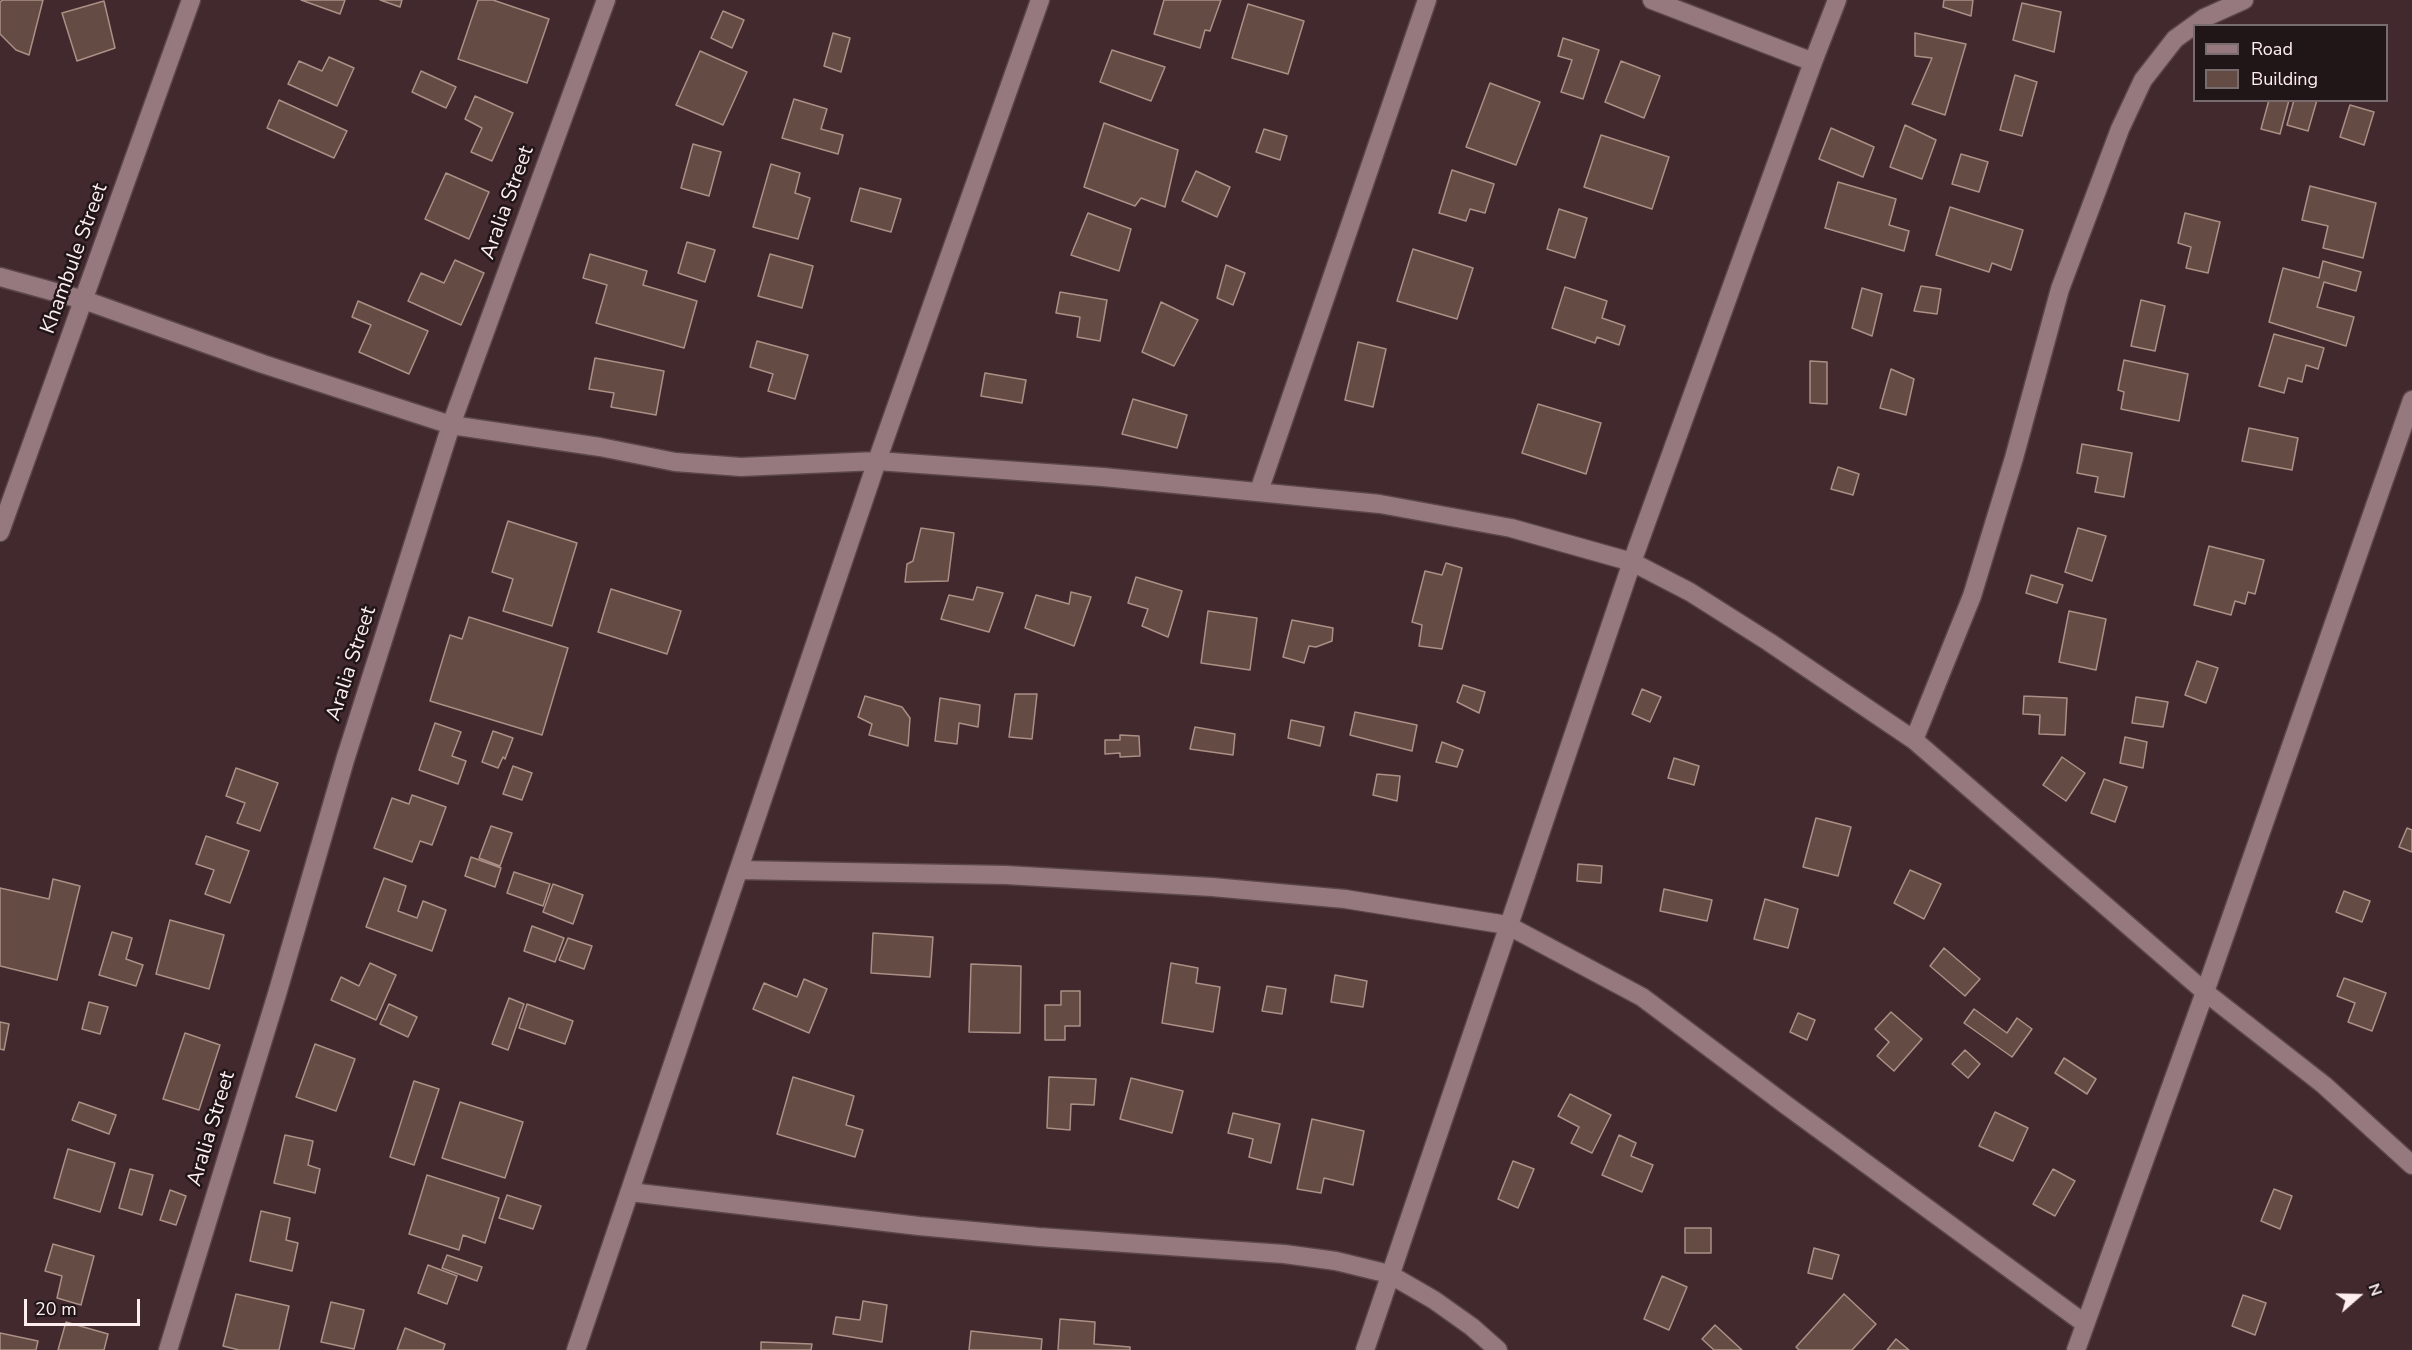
<!DOCTYPE html>
<html>
<head>
<meta charset="utf-8">
<style>
  body { margin:0 }
  #map { position:relative; width:2412px; height:1350px; overflow:hidden; background:#41292d; font-family:"Nunito Sans",sans-serif }
  canvas { display:block }
  .legend { position:absolute; left:2193px; top:24px; width:195px; height:78px; box-sizing:border-box; background:#201517; border:2px solid #796c6e; margin:0; padding:8px 10px; list-style:none; font-size:18px; color:#ffeef0 }
  .legend li { display:flex; align-items:center; gap:12px; height:30px }
  .legend b { width:30px; border:2px solid #796c6e }
  .north { position:absolute; left:2328px; top:1266px; width:60px; height:60px; -webkit-text-stroke:4px #201517; paint-order:stroke; rotate:70deg; font-size:16px; font-weight:700; line-height:24px; text-align:center; color:#ffeef0 }
  .north::after { content:''; display:block; margin:auto; width:21px; height:27px; background:#ffeef0; clip-path:polygon(50% 0,100% 100%,50% 72%,0 100%) }
  .scale { position:absolute; left:24px; top:1299px; width:116px; height:27px; box-sizing:border-box; border:3px solid #ffeef0; border-top:0; padding-left:8px; font-size:18px; line-height:21px; white-space:nowrap; color:#ffeef0; -webkit-text-stroke:4px #201517; paint-order:stroke }
</style>
</head>
<body>
<div id="map">
<canvas width="2412" height="1350"></canvas>
<ul class="legend">
<li><b style="height:8px;background:#96797e"></b>Road</li>
<li><b style="height:16px;background:#644b43"></b>Building</li>
</ul>
<div class="north">N</div>
<div class="scale">20 m</div>
</div>
<script>
const ctx = document.querySelector('canvas').getContext('2d');
ctx.lineJoin = 'round';
function fill(path, color) {
  ctx.fillStyle = color;
  ctx.fill(path, 'evenodd');
}
function poly(rows) {
  const path = new Path2D();
  for (const r of rows) {
    path.moveTo(r[0], r[1]);
    for (let i = 2; i < r.length; i += 2) path.lineTo(r[i], r[i + 1]);
  }
  return path;
}
function strokePath(path, color, width, dash) {
  ctx.strokeStyle = color;
  ctx.lineWidth = width;
  ctx.lineCap = dash ? 'butt' : 'round';
  ctx.setLineDash(dash || []);
  ctx.stroke(path);
}
function drawText(font, color, halo, rows, align = 'center') {
  ctx.font = font + ' "Nunito Sans",sans-serif';
  ctx.lineWidth = 5;
  ctx.setLineDash([]);
  ctx.textBaseline = 'middle';
  ctx.strokeStyle = halo;
  ctx.fillStyle = color;
  for (const [text, x, y, turn = 0] of rows) {
    ctx.save();
    ctx.translate(x, y);
    ctx.rotate((+turn || 0) * Math.PI / 180);
    ctx.textAlign = isNaN(turn) ? turn : align;
    if (halo) ctx.strokeText(text, 0, 0);
    ctx.fillText(text, 0, 0);
    ctx.restore();
  }
}
const building = poly([
  [3,0,43,0,29,55,16,50,0,34,0,2,3,0],
  [301,0,345,0,340,14,301,0],
  [380,0,402,0,400,7,380,0],
  [478,0,493,0,549,19,527,83,458,59,478,0],
  [1164,0,1221,0,1210,31,1205,30,1200,48,1154,34,1164,0],
  [1944,0,1973,0,1971,16,1943,7,1944,0],
  [104,1,115,48,77,61,62,13,104,1],
  [2022,3,2061,12,2054,52,2013,40,2022,3],
  [1248,4,1304,21,1288,74,1232,58,1248,4],
  [723,11,744,20,732,48,711,38,723,11],
  [833,33,850,38,841,72,824,66,833,33],
  [1915,33,1966,44,1945,115,1912,104,1932,58,1915,56,1915,33],
  [1563,38,1599,50,1583,99,1561,92,1572,60,1558,56,1563,38],
  [1112,50,1165,67,1151,101,1100,82,1112,50],
  [700,51,747,72,723,125,676,105,700,51],
  [329,57,354,68,337,106,288,84,299,61,322,71,329,57],
  [1621,61,1660,76,1644,118,1605,102,1621,61],
  [421,71,456,87,446,108,412,92,421,71],
  [2015,75,2037,82,2022,136,2000,130,2015,75],
  [1490,83,1540,102,1516,165,1466,147,1490,83],
  [475,96,513,113,492,161,471,152,482,128,465,119,475,96],
  [794,99,827,109,821,129,843,135,838,154,782,138,794,99],
  [279,100,347,131,334,158,267,128,279,100],
  [2269,100,2289,100,2280,134,2261,129,2269,100],
  [2294,100,2317,100,2308,131,2287,125,2294,100],
  [2350,105,2374,112,2364,145,2340,137,2350,105],
  [1104,123,1178,150,1165,207,1141,198,1135,206,1084,187,1104,123],
  [1905,125,1936,140,1922,179,1890,167,1905,125],
  [1831,128,1874,147,1863,177,1819,159,1831,128],
  [1264,129,1287,136,1280,160,1256,152,1264,129],
  [1601,135,1669,157,1652,209,1584,187,1601,135],
  [693,144,721,152,709,196,681,188,693,144],
  [1961,154,1988,162,1979,192,1952,184,1961,154],
  [771,164,800,173,795,193,810,198,798,239,753,227,771,164],
  [1452,170,1494,184,1485,213,1470,209,1466,221,1439,213,1452,170],
  [1196,171,1230,187,1217,217,1182,201,1196,171],
  [446,173,489,192,469,239,425,219,446,173],
  [1838,182,1896,199,1889,225,1909,231,1904,251,1825,228,1838,182],
  [2310,186,2376,203,2363,258,2323,248,2328,226,2302,220,2310,186],
  [860,188,901,199,891,232,851,221,860,188],
  [1950,207,2023,230,2011,270,1992,263,1989,272,1936,255,1950,207],
  [1559,209,1587,218,1575,258,1547,249,1559,209],
  [1088,213,1131,229,1119,271,1071,255,1088,213],
  [2185,213,2220,222,2208,273,2186,268,2191,247,2178,243,2185,213],
  [687,242,715,250,705,282,678,273,687,242],
  [1413,249,1473,268,1457,319,1397,301,1413,249],
  [590,254,647,271,643,285,697,301,684,348,596,323,607,285,583,278,590,254],
  [770,254,813,266,802,308,758,296,770,254],
  [455,260,484,273,461,325,408,301,421,273,444,283,455,260],
  [2323,261,2361,272,2356,291,2324,282,2317,307,2354,317,2346,346,2269,322,2283,268,2319,278,2323,261],
  [1226,265,1245,273,1233,305,1217,298,1226,265],
  [1921,286,1941,289,1937,314,1914,311,1921,286],
  [1565,287,1607,301,1602,318,1625,326,1619,345,1597,337,1595,343,1552,328,1565,287],
  [1862,288,1882,294,1872,336,1852,328,1862,288],
  [1060,292,1107,300,1100,341,1077,337,1080,317,1056,313,1060,292],
  [2141,300,2165,306,2155,351,2131,346,2141,300],
  [358,301,428,331,409,374,359,352,371,325,352,317,358,301],
  [1161,302,1198,320,1174,366,1142,352,1161,302],
  [2274,334,2324,348,2318,369,2306,365,2302,382,2288,378,2284,393,2259,386,2274,334],
  [757,341,808,355,795,399,768,391,773,374,750,367,757,341],
  [1358,342,1386,349,1373,407,1345,400,1358,342],
  [595,358,664,371,656,415,611,407,614,393,589,389,595,358],
  [2124,360,2188,374,2179,421,2121,409,2124,392,2118,390,2124,360],
  [1810,361,1827,362,1827,404,1810,403,1810,361],
  [1891,369,1914,379,1906,415,1880,408,1891,369],
  [985,373,1026,380,1022,403,981,396,985,373],
  [1133,399,1187,415,1177,448,1122,434,1133,399],
  [1538,404,1601,423,1586,474,1522,453,1538,404],
  [2249,428,2298,438,2292,470,2242,461,2249,428],
  [2082,444,2132,453,2124,497,2095,492,2098,477,2077,473,2082,444],
  [1838,467,1859,474,1853,495,1831,489,1838,467],
  [508,521,577,543,552,626,503,611,513,579,492,572,508,521],
  [921,528,954,533,948,581,905,582,907,564,913,561,921,528],
  [2078,528,2106,536,2092,581,2065,572,2078,528],
  [2209,546,2264,560,2255,594,2248,592,2245,604,2235,601,2231,615,2194,605,2209,546],
  [1446,563,1462,568,1442,649,1419,646,1422,625,1412,622,1425,571,1442,575,1446,563],
  [2031,575,2063,585,2057,603,2026,593,2031,575],
  [1136,577,1182,591,1168,637,1142,626,1148,609,1128,603,1136,577],
  [977,587,1003,593,989,632,941,619,949,595,973,600,977,587],
  [611,589,681,611,667,654,598,632,611,589],
  [1071,592,1091,597,1074,646,1025,628,1036,595,1069,604,1071,592],
  [1208,611,1257,618,1250,670,1201,663,1208,611],
  [2069,611,2106,619,2096,670,2059,662,2069,611],
  [469,617,568,648,542,735,430,701,450,635,462,639,469,617],
  [1292,620,1333,628,1332,641,1316,647,1309,646,1304,663,1283,657,1292,620],
  [2197,661,2218,668,2206,703,2185,695,2197,661],
  [1463,685,1485,692,1479,713,1457,702,1463,685],
  [1642,689,1661,697,1650,722,1632,714,1642,689],
  [1015,694,1037,694,1032,739,1009,737,1015,694],
  [865,696,902,707,910,718,908,746,869,735,872,724,858,717,865,696],
  [2024,696,2067,698,2065,735,2039,734,2040,715,2023,714,2024,696],
  [2136,697,2168,702,2163,727,2132,723,2136,697],
  [940,698,980,705,978,727,959,723,957,744,935,741,940,698],
  [1355,712,1417,725,1412,751,1350,735,1355,712],
  [1291,720,1324,727,1320,746,1288,738,1291,720],
  [435,723,461,732,452,756,466,761,458,784,419,770,435,723],
  [1195,727,1235,734,1233,755,1190,749,1195,727],
  [493,731,513,738,505,759,503,757,498,768,482,762,493,731],
  [1120,735,1139,736,1140,756,1120,757,1120,753,1105,754,1105,740,1120,740,1120,735],
  [2125,737,2147,742,2143,768,2120,763,2125,737],
  [1442,742,1463,750,1457,767,1436,762,1442,742],
  [2062,757,2085,773,2066,801,2043,785,2062,757],
  [1674,758,1699,766,1694,785,1668,778,1674,758],
  [513,766,532,773,522,800,503,794,513,766],
  [236,768,278,783,260,831,237,823,245,803,226,796,236,768],
  [1377,774,1400,776,1397,801,1373,795,1377,774],
  [2104,779,2127,787,2115,822,2091,813,2104,779],
  [412,795,446,807,432,845,420,841,412,862,374,848,392,798,409,804,412,795],
  [1816,818,1851,827,1838,876,1803,867,1816,818],
  [491,826,512,833,500,866,479,858,491,826],
  [2407,828,2412,830,2412,852,2399,847,2407,828],
  [206,836,249,851,230,903,205,894,214,870,196,864,206,836],
  [471,857,501,868,495,887,465,876,471,857],
  [1578,864,1602,866,1601,883,1577,881,1578,864],
  [1910,870,1941,884,1924,919,1894,903,1910,870],
  [514,872,550,884,543,906,507,893,514,872],
  [384,878,406,886,398,911,417,918,423,901,446,910,432,951,366,927,384,878],
  [53,879,80,886,57,980,0,966,0,888,49,899,53,879],
  [553,884,583,895,573,924,543,912,553,884],
  [1664,889,1712,900,1707,921,1660,911,1664,889],
  [2344,891,2370,901,2362,922,2336,912,2344,891],
  [1765,899,1798,909,1788,948,1754,939,1765,899],
  [170,920,224,935,209,989,156,974,170,920],
  [532,926,564,938,555,962,524,951,532,926],
  [112,932,132,938,126,959,143,965,136,986,99,975,112,932],
  [873,933,933,937,930,977,871,973,873,933],
  [568,938,592,946,584,969,559,960,568,938],
  [1944,948,1980,979,1965,996,1930,966,1944,948],
  [370,963,396,975,376,1020,331,1000,341,977,359,986,370,963],
  [1171,963,1198,968,1196,983,1220,987,1213,1032,1162,1023,1171,963],
  [971,964,1021,966,1020,1033,969,1032,971,964],
  [1335,975,1367,981,1363,1007,1331,1002,1335,975],
  [2344,978,2386,993,2372,1031,2348,1022,2355,1003,2337,996,2344,978],
  [804,979,827,989,809,1033,753,1009,764,983,797,997,804,979],
  [1267,986,1286,989,1282,1014,1262,1011,1267,986],
  [1061,991,1080,991,1080,1026,1065,1026,1065,1040,1045,1040,1045,1005,1061,1005,1061,991],
  [509,998,524,1004,508,1050,492,1044,509,998],
  [89,1002,108,1007,100,1034,82,1029,89,1002],
  [389,1004,417,1017,408,1037,380,1024,389,1004],
  [527,1004,573,1021,565,1044,519,1028,527,1004],
  [1974,1009,2007,1033,2017,1018,2032,1029,2012,1057,1964,1023,1974,1009],
  [1891,1012,1922,1039,1894,1071,1877,1056,1889,1042,1875,1029,1891,1012],
  [1798,1013,1815,1020,1807,1040,1790,1032,1798,1013],
  [0,1022,9,1024,4,1050,0,1049,0,1022],
  [185,1033,220,1045,199,1110,163,1099,185,1033],
  [315,1044,355,1059,336,1111,296,1097,315,1044],
  [1965,1050,1980,1064,1968,1078,1952,1064,1965,1050],
  [2064,1058,2096,1079,2087,1094,2055,1073,2064,1058],
  [793,1077,854,1096,846,1125,863,1130,855,1157,777,1134,793,1077],
  [1049,1077,1096,1079,1094,1105,1071,1104,1070,1130,1047,1128,1049,1077],
  [1131,1078,1183,1091,1172,1133,1120,1119,1131,1078],
  [414,1081,439,1089,414,1165,390,1157,414,1081],
  [1570,1094,1611,1115,1592,1153,1571,1143,1579,1127,1558,1116,1570,1094],
  [79,1102,116,1115,109,1134,72,1120,79,1102],
  [460,1102,523,1122,505,1178,442,1158,460,1102],
  [1995,1112,2028,1128,2013,1161,1979,1146,1995,1112],
  [1233,1113,1280,1124,1271,1163,1249,1157,1253,1139,1228,1133,1233,1113],
  [1312,1119,1364,1131,1353,1185,1324,1178,1321,1193,1297,1189,1312,1119],
  [285,1135,313,1141,308,1165,320,1169,315,1193,274,1183,285,1135],
  [1619,1135,1636,1143,1631,1156,1653,1165,1642,1192,1602,1175,1619,1135],
  [68,1149,115,1163,100,1212,54,1198,68,1149],
  [1513,1161,1534,1169,1518,1208,1498,1199,1513,1161],
  [130,1169,153,1175,142,1215,119,1208,130,1169],
  [2053,1169,2075,1181,2055,1216,2033,1204,2053,1169],
  [427,1175,499,1198,485,1243,463,1235,459,1250,409,1234,427,1175],
  [2274,1189,2292,1196,2280,1229,2261,1221,2274,1189],
  [170,1190,186,1196,176,1225,160,1220,170,1190],
  [507,1195,541,1206,533,1229,499,1218,507,1195],
  [261,1211,290,1218,286,1240,298,1243,292,1271,250,1261,261,1211],
  [1685,1228,1711,1228,1711,1253,1685,1253,1685,1228],
  [53,1244,94,1256,81,1305,57,1298,62,1276,45,1271,53,1244],
  [1814,1248,1839,1255,1832,1279,1808,1273,1814,1248],
  [447,1255,482,1267,477,1281,442,1268,447,1255],
  [428,1265,457,1276,447,1304,418,1293,428,1265],
  [1662,1276,1687,1287,1669,1330,1644,1319,1662,1276],
  [236,1294,289,1306,279,1350,239,1350,223,1346,236,1294],
  [1844,1294,1876,1324,1852,1350,1799,1350,1796,1347,1844,1294],
  [2243,1295,2266,1303,2255,1335,2232,1326,2243,1295],
  [863,1301,887,1305,882,1342,833,1334,836,1317,860,1320,863,1301],
  [331,1302,364,1310,354,1349,321,1342,331,1302],
  [1060,1319,1095,1322,1094,1344,1130,1347,1130,1350,1058,1350,1060,1319],
  [66,1322,108,1334,104,1350,58,1350,66,1322],
  [1715,1325,1742,1350,1714,1350,1702,1339,1715,1325],
  [405,1328,445,1344,443,1350,397,1350,405,1328],
  [971,1331,1042,1339,1041,1350,969,1350,971,1331],
  [0,1333,38,1341,36,1350,0,1350,0,1333],
  [1896,1339,1909,1350,1887,1350,1896,1339],
  [761,1342,812,1344,811,1350,761,1350,761,1342]
]);
fill(building, '#644b43');
strokePath(building, '#ab9086', 1.5);
const street = poly([
  [1652,0,1813,62],
  [0,277,84,300,263,364,451,425,600,447,675,462,741,467,877,461,1103,477,1380,504,1511,528,1632,562,1690,592,1769,642,1914,740,2205,992,2324,1085,2412,1165],
  [1259,491,1427,0],
  [0,532,191,0],
  [1914,740,1972,596,2014,458,2060,289,2120,129,2143,80,2175,39,2204,18,2244,0],
  [739,870,1006,875,1212,887,1345,899,1507,925,1642,997,1786,1105,2084,1323],
  [630,1192,919,1226,1039,1237,1284,1254,1336,1261,1389,1274,1434,1300,1472,1327,1498,1350],
  [168,1350,277,994,345,760,451,425,606,0],
  [576,1350,877,461,1040,0],
  [1365,1350,1632,562,1813,62,1837,0],
  [2076,1350,2205,992,2412,400]
]);
strokePath(street, '#5b464a', 21);
strokePath(street, '#96797e', 18);
drawText('21px', '#ffeef0', '#201517', [
  ["Aralia Street",508,203,-70],
  ["Khambule Street",75,259,-70],
  ["Aralia Street",352,664,-72],
  ["Aralia Street",212,1129,-73]
]);
</script>
</body>
</html>
